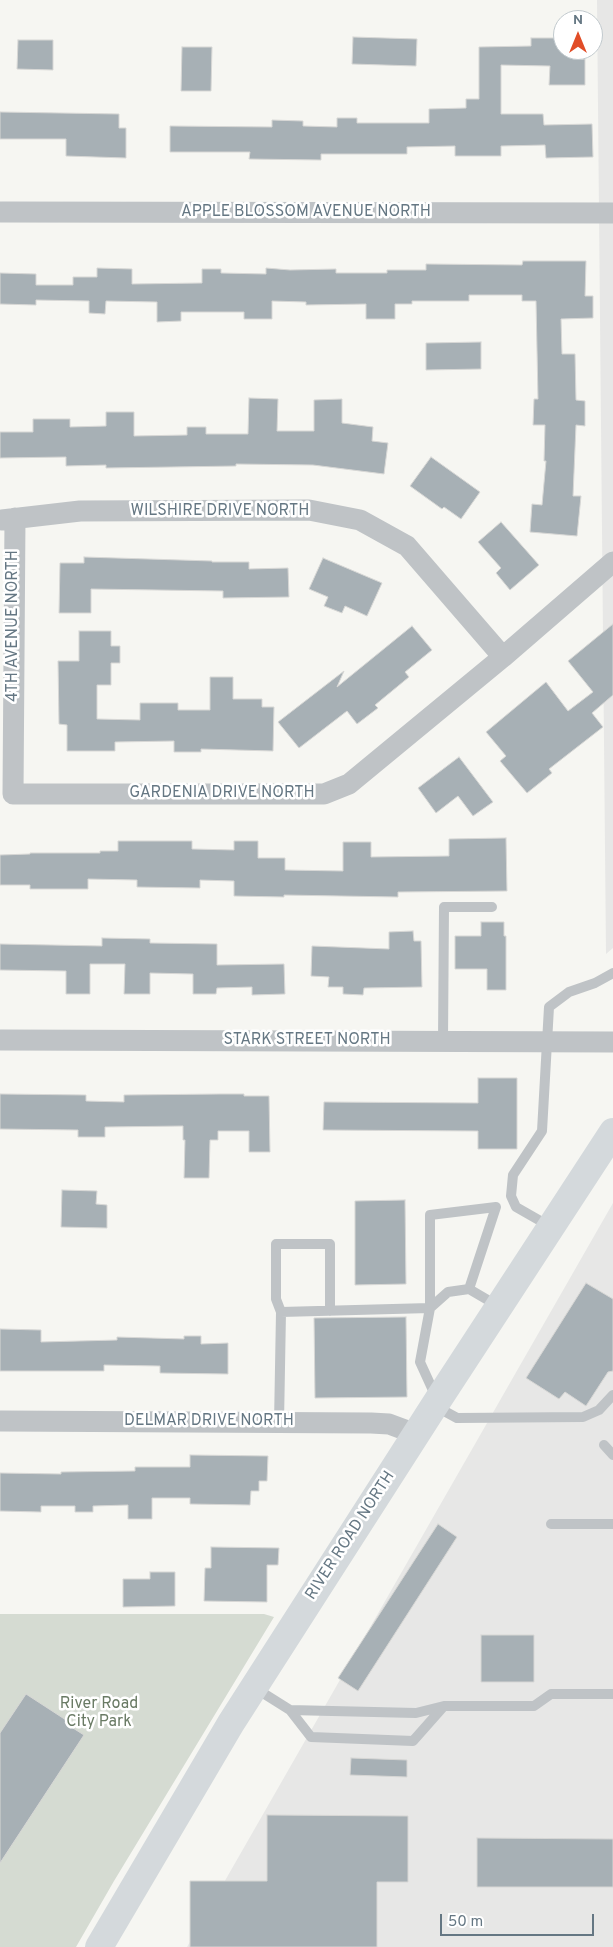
<!DOCTYPE html>
<html>
<head>
<meta charset="utf-8">
<style>
  body { margin:0 }
  #map { position:relative; width:613px; height:1947px; overflow:hidden; background:#f6f6f2; font-family:Overpass,sans-serif }
  canvas { display:block }
  .north { position:absolute; left:553px; top:10px; width:50px; height:50px; box-sizing:border-box; background:#fff; border:1px solid #c1c9cd; border-radius:50%; rotate:0deg; font-size:14px; font-weight:700; line-height:20px; text-align:center; color:#657783 }
  .north::after { content:''; display:block; margin:auto; width:18px; height:22px; background:#e14d27; clip-path:polygon(50% 0,100% 100%,50% 72%,0 100%) }
  .scale { position:absolute; left:440px; top:1914px; width:154px; height:22px; box-sizing:border-box; border:2px solid #657783; border-top:0; padding-left:6px; font-size:15px; line-height:18px; white-space:nowrap; color:#657783; -webkit-text-stroke:4px #fff; paint-order:stroke }
</style>
</head>
<body>
<div id="map">
<canvas width="613" height="1947"></canvas>
<div class="north">N</div>
<div class="scale">50 m</div>
</div>
<script>
const ctx = document.querySelector('canvas').getContext('2d');
ctx.lineJoin = 'round';
function fill(path, color) {
  ctx.fillStyle = color;
  ctx.fill(path, 'evenodd');
}
function poly(rows) {
  const path = new Path2D();
  for (const r of rows) {
    path.moveTo(r[0], r[1]);
    for (let i = 2; i < r.length; i += 2) path.lineTo(r[i], r[i + 1]);
  }
  return path;
}
function strokePath(path, color, width, dash) {
  ctx.strokeStyle = color;
  ctx.lineWidth = width;
  ctx.lineCap = dash ? 'butt' : 'round';
  ctx.setLineDash(dash || []);
  ctx.stroke(path);
}
function drawText(font, color, halo, rows, align = 'center') {
  ctx.font = font + ' Overpass,sans-serif';
  ctx.lineWidth = 5;
  ctx.setLineDash([]);
  ctx.textBaseline = 'middle';
  ctx.strokeStyle = halo;
  ctx.fillStyle = color;
  for (const [text, x, y, turn = 0] of rows) {
    ctx.save();
    ctx.translate(x, y);
    ctx.rotate((+turn || 0) * Math.PI / 180);
    ctx.textAlign = isNaN(turn) ? turn : align;
    if (halo) ctx.strokeText(text, 0, 0);
    ctx.fillText(text, 0, 0);
    ctx.restore();
  }
}
fill(poly([
  [597,0,613,0,613,948,606,954],
  [613,1203,613,1947,187,1947]
]), '#e7e7e6');
fill(poly([
  [0,1614,264,1614,274,1617,114,1881,76,1947,0,1947]
]), '#d5dbd2');
const building = poly([
  [353,37,417,39,416,66,352,64,353,37],
  [531,38,563,38,563,50,581,50,581,59,585,59,585,85,549,85,550,66,501,65,501,114,543,114,544,125,592,124,593,157,546,158,545,145,501,146,501,156,455,156,455,146,407,147,407,154,321,154,321,160,249,159,250,152,170,152,170,126,272,127,272,120,303,121,303,126,337,127,337,118,357,118,357,123,429,123,429,109,466,108,466,99,479,99,479,47,531,46,531,38],
  [18,40,53,40,53,70,17,69,18,40],
  [182,47,212,47,211,91,181,91,182,47],
  [0,112,119,114,119,128,126,128,126,158,66,156,66,139,0,139,0,112],
  [523,261,586,261,585,296,593,296,593,318,561,319,562,354,575,354,576,400,585,401,585,426,576,425,573,496,581,496,577,536,530,532,532,504,542,505,546,461,544,461,545,425,533,425,534,399,538,399,536,301,522,301,522,295,469,295,469,301,412,301,412,304,395,304,395,319,366,319,366,304,306,305,306,302,272,301,272,319,244,319,244,312,181,312,181,321,157,322,157,302,106,301,105,314,89,313,89,301,36,300,36,305,0,304,0,273,36,274,36,285,73,285,73,277,97,277,97,268,132,269,132,284,202,283,202,269,221,269,221,273,266,274,266,268,290,270,336,269,336,273,387,273,387,270,426,270,426,264,522,265,523,261],
  [481,342,481,369,426,370,426,343,481,342],
  [249,398,278,399,277,431,314,431,314,400,342,399,342,423,373,427,372,441,388,443,384,474,313,465,236,464,236,466,106,468,106,465,66,466,66,457,0,458,0,432,33,432,33,419,70,419,70,427,106,426,106,412,134,412,134,436,187,435,187,427,206,427,206,434,248,434,249,398],
  [431,457,480,492,461,519,444,507,442,509,410,486,431,457],
  [501,522,539,565,510,590,496,573,501,568,478,542,501,522],
  [84,557,212,561,212,562,249,562,249,569,288,568,289,597,223,598,223,591,91,589,91,613,59,613,60,563,84,563,84,557],
  [323,558,382,583,367,616,345,606,342,613,324,606,328,597,309,589,323,558],
  [613,624,613,695,592,713,603,727,549,769,552,773,527,793,500,761,506,756,486,732,546,682,568,711,593,692,568,661,613,624],
  [412,626,432,650,405,672,409,677,375,705,378,708,357,724,347,711,299,748,278,722,344,671,337,687,412,626],
  [79,631,111,631,111,646,120,646,120,663,111,663,111,685,97,685,97,719,140,720,140,703,178,703,178,710,210,710,210,677,233,677,233,699,262,699,262,707,274,707,273,751,201,749,201,752,174,752,174,741,115,742,115,751,67,751,67,725,59,724,58,661,79,661,79,631],
  [459,757,493,802,473,816,458,796,436,813,418,788,459,757],
  [506,838,507,891,398,892,398,897,284,895,284,897,234,896,234,881,200,880,200,888,137,887,137,880,88,879,88,889,30,889,30,885,0,885,0,855,30,854,30,853,100,853,100,851,118,851,118,841,192,841,192,849,234,850,234,841,258,841,258,858,285,858,285,870,343,871,343,842,371,842,371,857,449,856,449,839,506,838],
  [481,922,504,922,504,936,506,936,506,990,487,990,487,969,455,969,455,936,481,936,481,922],
  [413,931,414,941,421,941,422,987,364,988,363,995,343,994,343,987,328,987,329,977,311,976,312,946,389,949,389,932,413,931],
  [102,938,150,939,150,943,217,944,217,965,284,964,285,994,252,995,252,987,217,988,216,994,193,994,193,974,150,973,150,994,124,994,125,964,90,964,90,994,66,994,66,971,0,970,0,944,102,946,102,938],
  [478,1078,517,1078,517,1149,478,1149,478,1131,323,1130,324,1102,478,1103,478,1078],
  [0,1094,86,1095,86,1101,124,1102,124,1095,220,1094,244,1094,244,1096,269,1096,270,1152,249,1152,249,1131,218,1131,218,1140,210,1140,209,1178,184,1178,185,1140,183,1140,183,1126,105,1127,105,1137,78,1137,78,1130,0,1129,0,1094],
  [62,1190,97,1191,96,1204,107,1205,107,1228,61,1227,62,1190],
  [405,1200,406,1284,355,1285,355,1201,405,1200],
  [586,1283,613,1299,613,1371,608,1372,586,1406,565,1392,559,1399,526,1378,586,1283],
  [406,1317,407,1397,315,1398,314,1318,406,1317],
  [0,1329,41,1330,41,1342,117,1340,117,1337,184,1339,184,1336,201,1336,201,1344,228,1343,228,1374,160,1373,160,1366,104,1365,104,1371,0,1371,0,1329],
  [190,1455,268,1456,267,1481,259,1481,259,1491,251,1491,250,1505,190,1504,190,1498,152,1498,152,1519,128,1519,128,1505,93,1506,93,1512,75,1512,75,1506,41,1506,41,1512,0,1511,0,1473,61,1474,61,1472,135,1471,135,1467,190,1467,190,1455],
  [438,1524,457,1537,358,1691,338,1678,438,1524],
  [211,1547,279,1548,278,1565,267,1565,267,1602,204,1601,205,1568,211,1568,211,1547],
  [150,1572,175,1572,175,1606,123,1607,123,1579,150,1579,150,1572],
  [481,1635,534,1635,534,1682,481,1682,481,1635],
  [26,1694,66,1720,65,1723,84,1735,0,1863,0,1733,26,1694],
  [351,1758,407,1760,407,1777,350,1775,351,1758],
  [267,1815,408,1816,408,1882,377,1882,377,1947,190,1947,190,1881,267,1881,267,1815],
  [477,1838,613,1839,613,1887,477,1887,477,1838]
]);
fill(building, '#a7b0b5');
strokePath(building, '#d7d7d5', 1);
strokePath(poly([
  [443,1041,444,907,492,907],
  [551,1227,516,1207,511,1196,513,1175,542,1131,549,1007,569,992,595,983,613,973],
  [281,1312,276,1299,276,1244,330,1244,330,1311],
  [436,1397,420,1362,430,1308,448,1292,469,1289,498,1306],
  [435,1406,457,1418,583,1417,599,1410,613,1395],
  [279,1423,281,1312,430,1308,430,1215,496,1207,469,1289],
  [604,1445,613,1455],
  [551,1524,613,1524],
  [255,1688,290,1710,311,1737,413,1741,444,1706],
  [290,1710,416,1713,444,1706,534,1706,551,1694,613,1694]
]), '#bfc3c6', 10);
strokePath(poly([
  [0,212,613,213],
  [15,518,13,794,324,794,349,784,503,657,613,562],
  [2,520,80,511,309,510,360,520,407,546,503,657],
  [0,1040,613,1042],
  [0,1421,371,1423,389,1424,416,1434]
]), '#bfc3c6', 21);
strokePath(poly([
  [99,1947,231,1723,438,1400,613,1132]
]), '#d4d9dc', 28);
drawText('16px', '#657783', '#fff', [
  ["APPLE BLOSSOM AVENUE NORTH",306,213],
  ["WILSHIRE DRIVE NORTH",220,512],
  ["4TH AVENUE NORTH",14,626,-90],
  ["GARDENIA DRIVE NORTH",222,794],
  ["STARK STREET NORTH",307,1041],
  ["DELMAR DRIVE NORTH",209,1422],
  ["RIVER ROAD NORTH",351,1536,-57]
]);
drawText('16px', '#697a64', '#fff', [
  ["River Road",99,1705],
  ["City Park",99,1723]
]);
</script>
</body>
</html>
